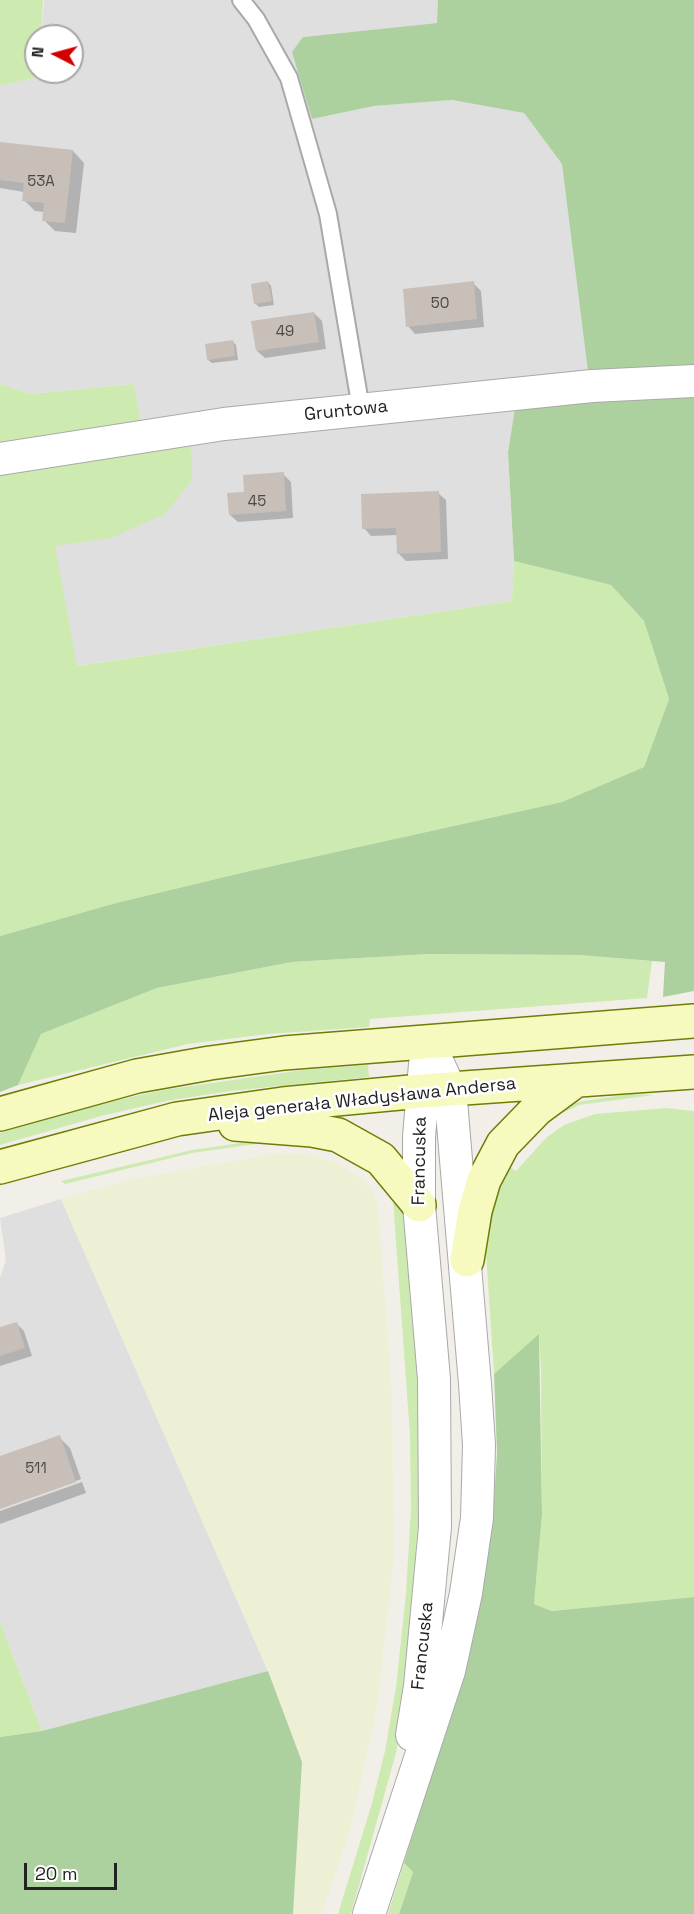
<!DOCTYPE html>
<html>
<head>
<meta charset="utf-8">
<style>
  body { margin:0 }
  #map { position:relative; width:694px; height:1914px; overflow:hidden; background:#f2efe9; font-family:"Space Grotesk",sans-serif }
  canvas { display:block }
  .north { position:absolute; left:24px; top:24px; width:60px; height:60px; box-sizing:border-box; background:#fff; border:2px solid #a7a7a7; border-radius:50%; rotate:276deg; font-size:16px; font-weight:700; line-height:24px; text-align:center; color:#222 }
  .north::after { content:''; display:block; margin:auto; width:21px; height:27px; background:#d40000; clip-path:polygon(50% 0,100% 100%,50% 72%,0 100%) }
  .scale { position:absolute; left:24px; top:1863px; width:93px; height:27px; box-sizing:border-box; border:3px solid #222; border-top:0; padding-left:8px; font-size:18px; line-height:21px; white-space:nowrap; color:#222; -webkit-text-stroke:4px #fff; paint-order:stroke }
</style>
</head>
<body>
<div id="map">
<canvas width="694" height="1914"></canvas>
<div class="north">N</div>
<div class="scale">20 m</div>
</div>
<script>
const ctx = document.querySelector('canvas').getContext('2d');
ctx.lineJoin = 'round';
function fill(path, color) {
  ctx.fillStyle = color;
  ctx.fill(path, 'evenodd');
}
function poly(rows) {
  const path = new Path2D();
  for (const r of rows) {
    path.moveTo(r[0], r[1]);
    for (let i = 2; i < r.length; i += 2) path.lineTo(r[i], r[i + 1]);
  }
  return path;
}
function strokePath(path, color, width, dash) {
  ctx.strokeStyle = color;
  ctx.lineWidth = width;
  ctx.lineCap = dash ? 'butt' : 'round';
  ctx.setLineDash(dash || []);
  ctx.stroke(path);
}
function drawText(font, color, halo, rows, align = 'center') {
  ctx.font = font + ' "Space Grotesk",sans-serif';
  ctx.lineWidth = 5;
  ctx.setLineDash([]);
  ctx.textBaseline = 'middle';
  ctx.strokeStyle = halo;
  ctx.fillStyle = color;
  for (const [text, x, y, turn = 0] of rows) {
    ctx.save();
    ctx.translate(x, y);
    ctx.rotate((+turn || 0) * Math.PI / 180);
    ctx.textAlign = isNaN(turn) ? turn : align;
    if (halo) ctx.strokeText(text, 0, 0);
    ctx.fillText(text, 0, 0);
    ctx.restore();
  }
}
fill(poly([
  [44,0,438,0,438,23,302,37,312,119,374,106,452,100,524,113,562,164,589,380,142,429,134,384,31,394,0,384,0,86,37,77,38,72,72,72,72,36,41,36],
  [516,402,508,452,514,561,512,601,76,666,39,460],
  [61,1199,268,1671,42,1731,0,1622,0,1278,6,1260,0,1218]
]), '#e0dfdf');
fill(poly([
  [280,1153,309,1155,335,1162,361,1178,373,1190,378,1206,392,1395,394,1559,377,1706,350,1831,322,1914,293,1914,302,1762,268,1671,61,1199,127,1180]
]), '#eef0d5');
fill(poly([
  [0,0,43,0,41,36,36,36,38,77,0,86],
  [0,384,31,394,134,384,142,429,0,451],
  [191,435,192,480,165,514,111,538,55,546,77,666,512,601,514,561,611,585,644,621,669,699,644,767,562,802,241,873,116,903,0,936,0,466],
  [429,954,579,955,652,961,647,998,370,1019,369,1027,268,1034,188,1044,18,1085,41,1034,157,988,292,962],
  [368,1065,369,1077,230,1091,166,1101,101,1116,0,1145,0,1133,99,1104,163,1090,303,1070],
  [630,1094,654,1095,579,1105,550,1119,563,1107,578,1102],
  [666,1108,694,1111,694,1597,552,1611,534,1604,542,1515,541,1369,539,1335,494,1374,485,1237,503,1163,516,1171,547,1137,564,1125,595,1114],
  [269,1139,329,1145,270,1142,192,1153,65,1184,61,1181,192,1150],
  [387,1183,404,1215,416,1345,422,1452,422,1523,407,1687,396,1753,351,1914,338,1914,372,1803,385,1751,396,1687,406,1594,411,1508,410,1435,393,1200],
  [0,1622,42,1731,0,1737],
  [404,1863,413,1872,399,1914,388,1914]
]), '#cdebb0');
fill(poly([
  [438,0,694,0,694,374,589,380,562,164,524,113,452,100,374,106,312,119,292,52,303,37,437,23],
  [694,387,694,991,663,997,665,962,579,955,429,954,292,962,157,988,41,1034,18,1085,0,1092,0,936,116,903,241,873,562,802,644,767,669,699,644,621,611,585,514,561,508,452,516,402],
  [539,1334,542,1515,534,1604,552,1611,694,1597,694,1914,399,1914,413,1872,404,1863,463,1675,492,1530,497,1453,494,1374],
  [268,1671,302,1762,293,1914,0,1914,0,1737,42,1731]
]), '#add19e');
fill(poly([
  [0,143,73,151,84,163,76,233,55,231,44,220,45,212,35,211,24,200,24,192,0,188],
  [268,282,271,286,274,305,259,307,256,304],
  [473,283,481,291,484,327,415,334,408,326],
  [314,313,322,321,326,349,265,358,257,351],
  [232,341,236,345,238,360,212,363,208,360],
  [283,474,291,482,293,518,238,522,230,515,246,493],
  [438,493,446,500,448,559,406,561,398,553,398,535,371,536,364,528],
  [16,1323,24,1331,32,1356,0,1366,0,1328],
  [59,1437,70,1448,81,1479,0,1508,0,1458],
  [82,1482,86,1493,0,1524,0,1511]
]), '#0003');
fill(poly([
  [0,142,73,150,65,223,42,221,44,203,22,201,24,183,0,180],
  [268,281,272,301,254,304,251,284],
  [474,281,477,319,406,327,403,289],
  [314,312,319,342,256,351,251,321],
  [233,340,235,356,207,360,205,344],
  [284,472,286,511,229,515,227,493,244,492,243,475],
  [439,491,441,552,397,554,396,528,362,529,361,494],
  [17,1322,25,1348,0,1356,0,1327],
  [60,1435,76,1482,0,1509,0,1456]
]), '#c7bfb8');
const lane = poly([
  [241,0,256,19,289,78,328,214,361,409]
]);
const street = poly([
  [0,459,224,424,592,386,694,381],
  [412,1735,420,1686,435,1527,434,1379,419,1205,419,1137,425,1064],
  [369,1914,449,1671,466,1593,477,1518,479,1445,475,1384,450,1089,428,1042]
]);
const secondary = poly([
  [0,1114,137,1076,210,1063,284,1053,694,1021],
  [235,1124,312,1130,338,1135,381,1159,419,1205],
  [0,1167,177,1119,283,1104,421,1091,694,1072],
  [467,1260,475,1211,484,1180,503,1144,537,1109,575,1081]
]);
strokePath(lane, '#a9a9a9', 20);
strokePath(street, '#a9a9a9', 34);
strokePath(secondary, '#707d05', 36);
strokePath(lane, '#fff', 16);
strokePath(street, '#fff', 32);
strokePath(secondary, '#f7fabf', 33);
drawText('15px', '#4b4948', null, [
  ["53A",41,182],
  ["50",440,304],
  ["49",285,332],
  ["45",257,502],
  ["511",36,1469]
]);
drawText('18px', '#222', '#fff', [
  ["Gruntowa",346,411,-6],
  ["Aleja generała Władysława Andersa",362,1100,-6],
  ["Francuska",420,1161,-89],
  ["Francuska",423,1646,-84]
]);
</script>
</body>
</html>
